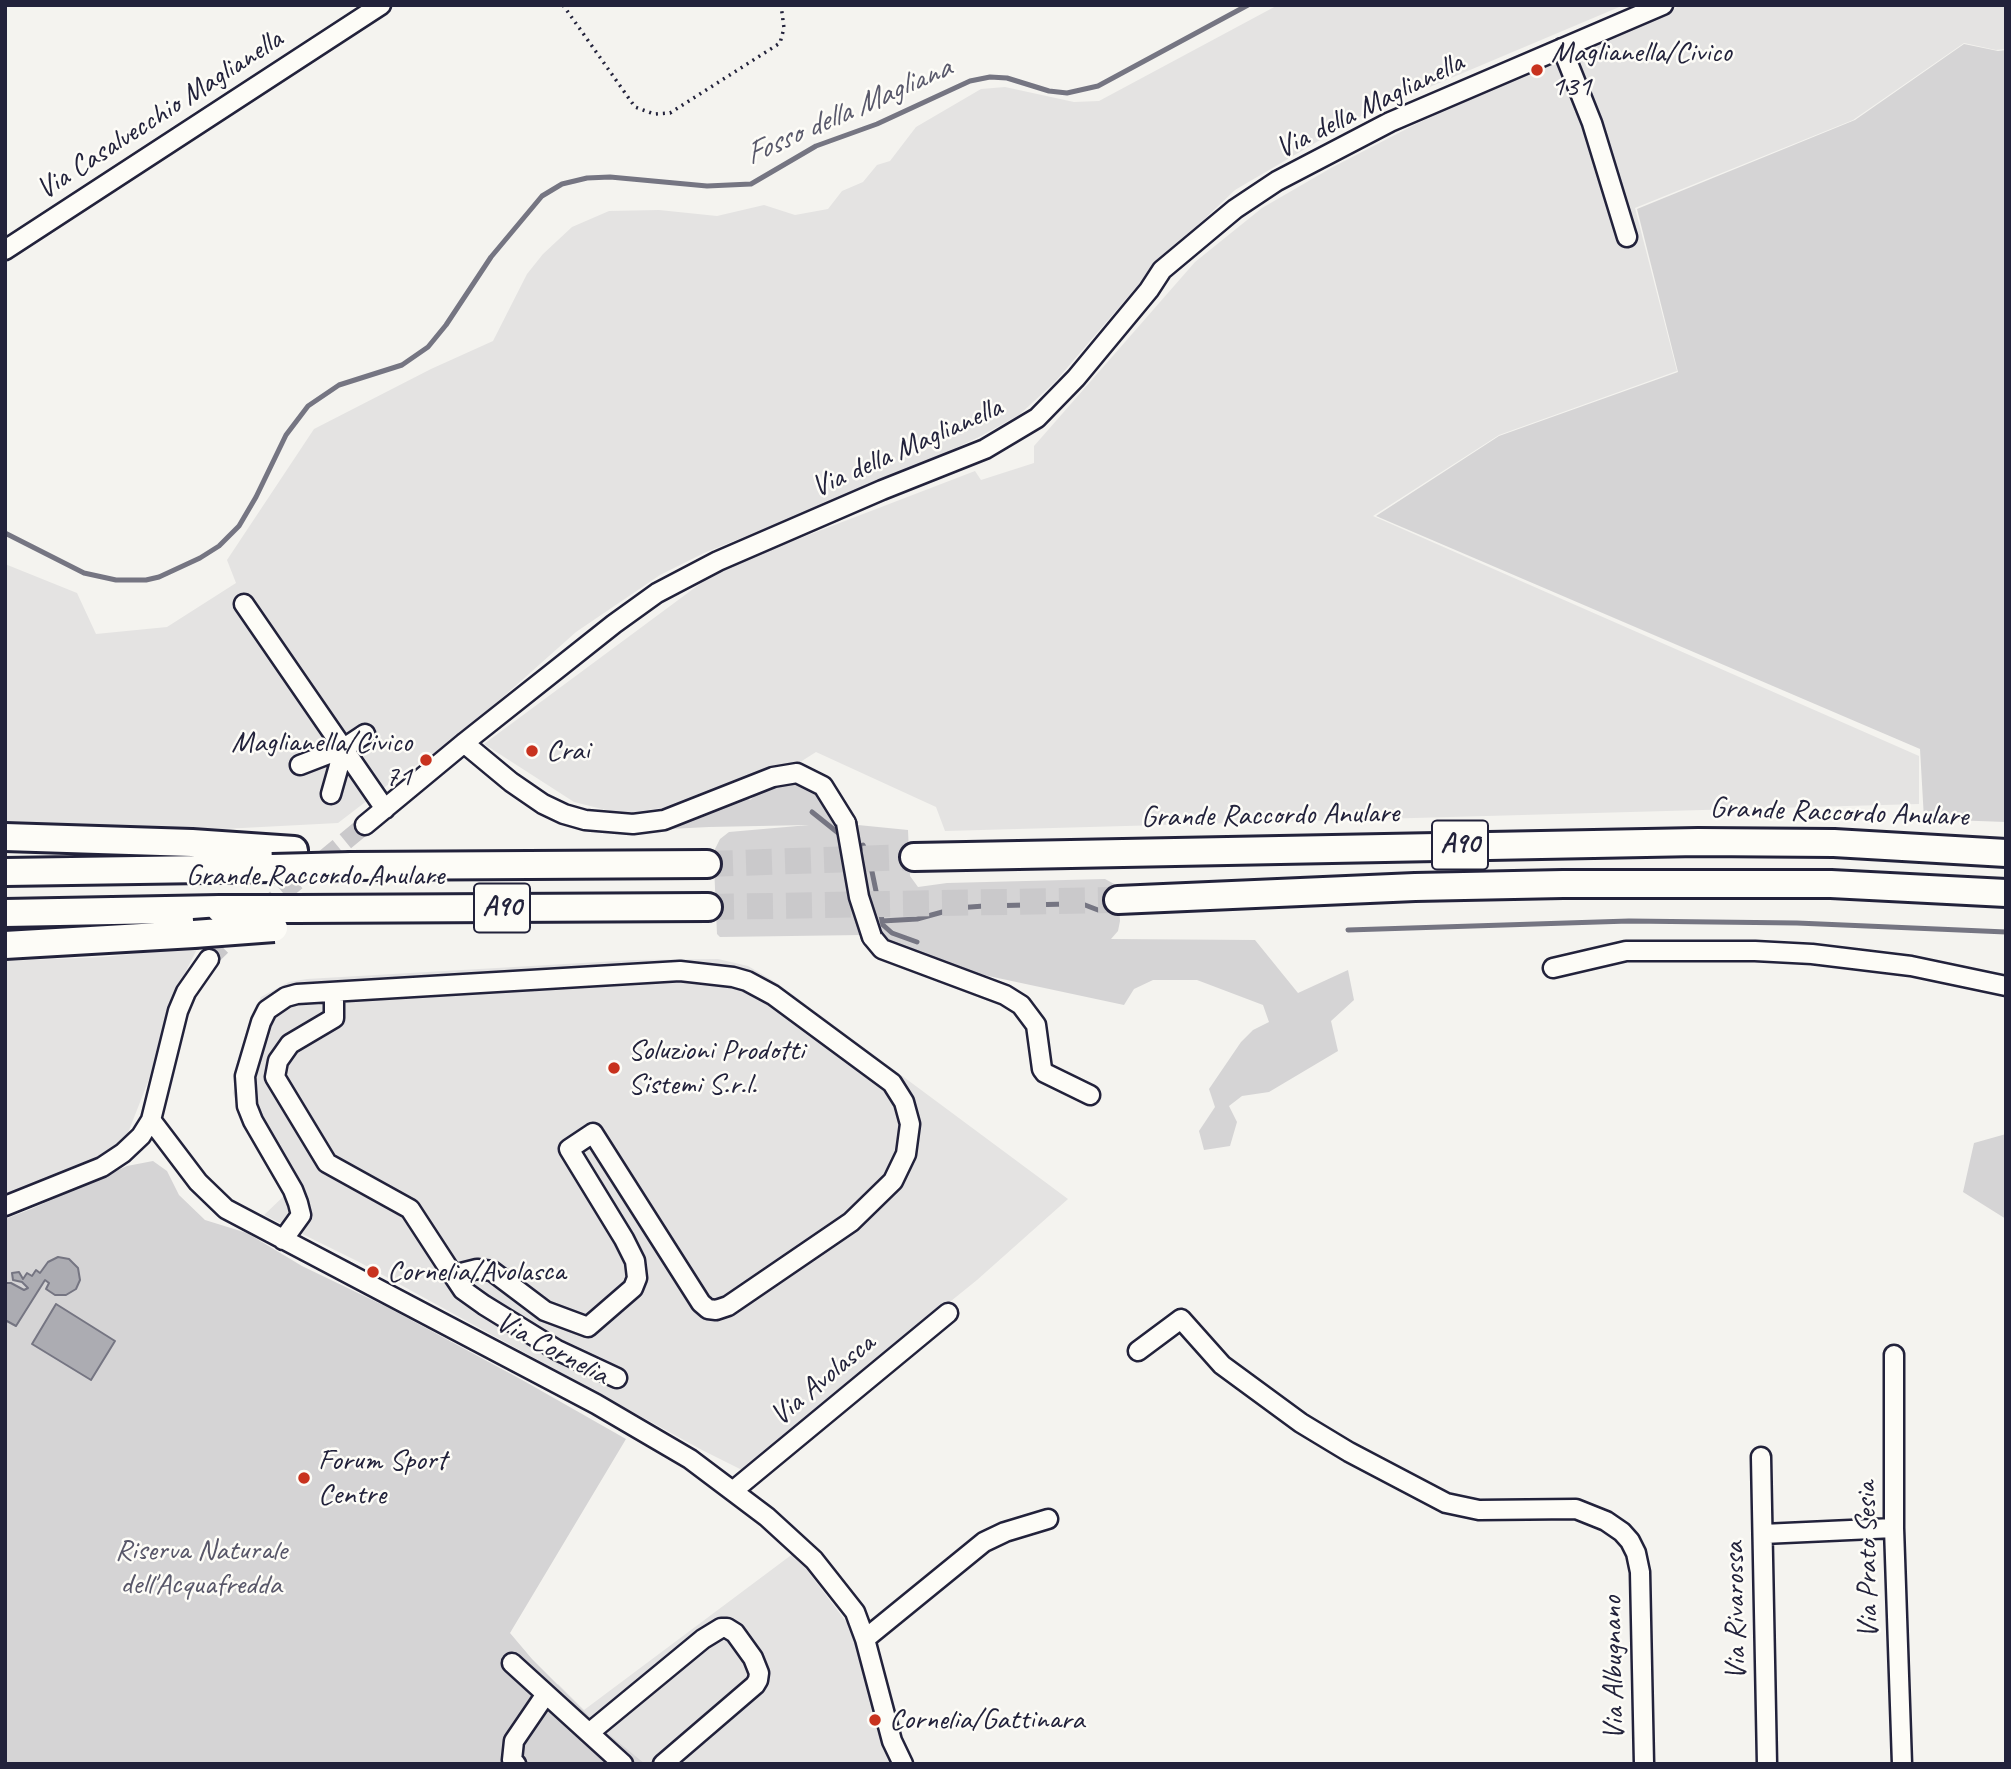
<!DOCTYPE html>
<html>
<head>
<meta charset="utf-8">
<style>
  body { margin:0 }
  #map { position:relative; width:2011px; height:1769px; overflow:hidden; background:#f4f3ef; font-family:Caveat,sans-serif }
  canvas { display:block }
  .frame { position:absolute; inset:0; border:7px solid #22223b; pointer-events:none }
</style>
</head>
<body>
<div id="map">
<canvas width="2011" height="1769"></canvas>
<div class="frame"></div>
</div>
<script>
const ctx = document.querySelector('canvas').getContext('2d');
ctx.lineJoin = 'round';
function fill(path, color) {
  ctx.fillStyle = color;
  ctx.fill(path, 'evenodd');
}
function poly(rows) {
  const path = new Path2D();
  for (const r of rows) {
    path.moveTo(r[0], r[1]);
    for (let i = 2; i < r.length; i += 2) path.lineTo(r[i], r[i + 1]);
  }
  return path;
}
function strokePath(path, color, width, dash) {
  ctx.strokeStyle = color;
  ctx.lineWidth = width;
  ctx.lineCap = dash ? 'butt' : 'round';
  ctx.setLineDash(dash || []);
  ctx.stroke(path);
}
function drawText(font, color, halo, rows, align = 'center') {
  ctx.font = font + ' Caveat,sans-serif';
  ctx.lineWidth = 5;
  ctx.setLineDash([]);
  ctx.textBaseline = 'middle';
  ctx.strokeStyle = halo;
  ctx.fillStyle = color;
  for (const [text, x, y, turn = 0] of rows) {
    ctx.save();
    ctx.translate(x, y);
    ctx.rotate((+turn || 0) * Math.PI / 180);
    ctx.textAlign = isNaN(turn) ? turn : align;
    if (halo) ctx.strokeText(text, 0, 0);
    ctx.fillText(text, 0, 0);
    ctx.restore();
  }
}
fill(poly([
  [1278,5,1624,5,1361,116,1235,190,1151,270,1055,382,1019,415,981,436,908,471,704,553,660,575,576,632,457,738,394,780,338,823,223,829,5,822,5,564,77,593,96,634,167,627,236,583,227,560,314,429,431,369,493,341,527,274,543,254,572,227,609,211,659,210,717,216,764,205,795,215,828,209,842,191,863,182,877,165,890,161,916,127,981,89,1005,87,1074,102,1099,101],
  [1682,5,2006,5,2006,49,1996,50,1964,43,1853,120,1635,208,1677,371,1499,435,1373,516,1919,756,1919,804,945,831,936,807,816,752,794,766,674,806,622,814,574,802,484,744,720,569,975,471,981,480,1034,463,1034,446,1195,262,1262,208,1331,168,1418,123],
  [198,947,168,1007,149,1079,128,1133,108,1152,58,1176,5,1197,5,961,104,957],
  [718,959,748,966,777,983,1068,1199,977,1280,742,1470,702,1450,359,1262,264,1215,286,1194,240,1118,233,1093,251,1020,261,997,289,982,307,979,634,960],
  [794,1553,854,1632,894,1764,495,1764,558,1684,584,1710]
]), '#e4e3e2');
fill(poly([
  [1964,44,1998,51,2006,50,2006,822,1924,819,1920,749,1376,516,1499,436,1678,372,1637,209,1855,120],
  [788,780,812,785,840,825,851,895,862,935,720,937,717,934,714,865,715,849,720,839,729,832,809,825,709,827,648,830,703,816,746,797,750,800,755,796,754,793],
  [858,825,908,830,910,876,918,887,947,883,1105,879,1118,886,1120,921,1118,931,1111,939,1255,940,1298,993,1348,970,1354,1000,1331,1021,1338,1051,1269,1092,1242,1096,1229,1106,1237,1122,1230,1146,1204,1150,1199,1131,1215,1107,1209,1089,1241,1042,1253,1030,1269,1022,1263,1005,1197,980,1153,980,1134,989,1124,1005,979,974,891,945,877,929,868,903,855,826],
  [2006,1134,2006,1219,1963,1192,1974,1143],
  [153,1161,167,1171,179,1195,205,1220,247,1233,302,1266,387,1307,524,1381,626,1439,510,1633,532,1659,601,1728,645,1764,5,1764,5,1219,31,1209,127,1166]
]), '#d5d4d5');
const water = poly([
  [58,1257,69,1259,78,1268,80,1280,76,1289,66,1295,55,1295,46,1289,49,1283,45,1280,16,1326,5,1320,5,1283,11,1283,24,1290,28,1288,22,1282,13,1280,12,1273,19,1272,23,1279,27,1273,32,1276,36,1270,40,1273,48,1262,58,1257],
  [56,1304,115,1341,91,1380,32,1344,56,1304]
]);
fill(water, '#acacb2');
strokePath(water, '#757582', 2);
strokePath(poly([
  [5,533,84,573,116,580,146,580,159,577,200,558,219,546,239,526,256,497,286,435,308,406,339,385,402,365,428,347,446,325,491,257,542,196,562,184,587,178,610,177,707,186,751,184,816,146,877,124,970,81,990,77,1007,78,1049,91,1067,93,1098,86,1248,5],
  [812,812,842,836],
  [863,845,870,862,883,925,892,933,917,942],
  [882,921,917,919,957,908,984,906,1068,904,1085,905,1098,910],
  [1348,930,1629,921,1797,923,2006,932]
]), '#757582', 5);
strokePath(poly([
  [262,910,365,825],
  [209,959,238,930]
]), '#cac9cb', 18, [18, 9]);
strokePath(poly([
  [707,864,914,857],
  [708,907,1118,900]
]), '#cac9cb', 26, [26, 13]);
const minor = poly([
  [1562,48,1592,123,1627,237],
  [5,250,381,5],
  [244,604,385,809],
  [464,743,511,782,543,804,564,814,585,820,633,824,664,820,773,777,797,773,823,786,846,823],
  [300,765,344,748,365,734],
  [331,794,344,748],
  [365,825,464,743,614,624,657,593,718,561,882,490,985,449,1037,418,1076,378,1149,290,1162,270,1235,209,1277,181,1390,122,1663,5],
  [872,937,882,949,1005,995,1021,1005,1036,1025,1042,1069,1045,1073,1090,1095],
  [1553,968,1626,951,1755,951,1812,954,1911,966,2006,986],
  [151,1120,198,1182,226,1209,596,1404,690,1459,767,1517,814,1560,855,1612,865,1639,892,1741,903,1764],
  [5,1206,102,1167,123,1153,141,1136,151,1120,178,1011,186,992,209,959],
  [283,1240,301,1215,298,1203,293,1190,253,1121,247,1106,245,1076,261,1022,267,1010,286,997,297,994,680,971,733,977,747,981,773,995,892,1083,904,1102,910,1124,906,1154,893,1181,851,1222,728,1306,716,1310,708,1309,701,1303,593,1133,569,1149,624,1239,635,1261,637,1278,633,1288,588,1327,545,1311,492,1271,477,1269,453,1275,410,1209,327,1163,275,1077,278,1061,290,1044,334,1018,334,992],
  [453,1275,463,1290,484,1305,557,1350,617,1378],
  [1138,1351,1181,1319,1222,1365,1301,1423,1349,1452,1446,1503,1479,1510,1576,1509,1606,1521,1622,1532,1630,1541,1636,1553,1640,1572,1644,1764],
  [1894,1355,1894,1528,1902,1764],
  [1761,1457,1767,1764],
  [734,1490,948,1313],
  [1763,1534,1894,1528],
  [865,1639,984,1542,1005,1532,1048,1519],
  [512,1663,623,1764],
  [589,1733,703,1639,721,1628,727,1628,735,1633,753,1658,759,1673,758,1680,755,1685,663,1764],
  [516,1764,512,1760,514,1741,546,1694]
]);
const highway = poly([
  [5,837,192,843,294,850],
  [914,857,1698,842,1834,843,2006,853],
  [351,866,707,864],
  [5,872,272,868],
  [1118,900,1415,887,1563,884,1831,884,2006,893],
  [296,909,708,907],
  [5,913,220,909],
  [5,945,194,934]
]);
strokePath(minor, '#22223b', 23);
strokePath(highway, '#22223b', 32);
strokePath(poly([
  [563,5,635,107,654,114,670,113,780,43,784,28,781,5]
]), '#22223b', 3.5, [2, 5]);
strokePath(minor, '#fdfcf7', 18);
strokePath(highway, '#fdfcf7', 26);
const minorBridge = poly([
  [846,823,859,897,872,937]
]);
const highwayBridge = poly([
  [272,868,351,866],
  [220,909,296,909],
  [194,934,274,928]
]);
strokePath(minorBridge, '#22223b', 23, []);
strokePath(highwayBridge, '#22223b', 32, []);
strokePath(minorBridge, '#fdfcf7', 18);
strokePath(highwayBridge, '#fdfcf7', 26);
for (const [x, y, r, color] of [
  [1537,70,7,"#c8321e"],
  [532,751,7,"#c8321e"],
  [426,760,7,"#c8321e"],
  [614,1068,7,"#c8321e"],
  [373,1272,7,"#c8321e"],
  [304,1478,7,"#c8321e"],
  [875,1720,7,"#c8321e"]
]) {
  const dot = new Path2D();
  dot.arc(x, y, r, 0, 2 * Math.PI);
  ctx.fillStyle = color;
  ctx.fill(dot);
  strokePath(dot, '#fdfcf7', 2.5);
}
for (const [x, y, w] of [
  [1460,845,56],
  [502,908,56]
]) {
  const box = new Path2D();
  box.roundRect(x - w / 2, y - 24.5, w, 49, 5);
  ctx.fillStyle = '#fdfcf7';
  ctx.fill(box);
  strokePath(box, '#22223b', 2);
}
drawText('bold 28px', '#22223b', null, [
  ["A90",1460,845],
  ["A90",502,908]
]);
drawText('30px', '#22223b', '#fdfcf7', [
  ["Maglianella/Civico",1551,53],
  ["131",1551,87],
  ["Maglianella/Civico",412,743,"right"],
  ["71",412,777,"right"],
  ["Crai",546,751],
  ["Soluzioni Prodotti",628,1051],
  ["Sistemi S.r.l.",628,1085],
  ["Cornelia/Avolasca",387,1272],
  ["Forum Sport",318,1461],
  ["Centre",318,1495],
  ["Cornelia/Gattinara",889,1720]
], 'left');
drawText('30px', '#22223b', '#fdfcf7', [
  ["Via della Maglianella",1370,106,-26],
  ["Via Casalvecchio Maglianella",160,115,-33],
  ["Via della Maglianella",907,448,-24],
  ["Grande Raccordo Anulare",1839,813,2],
  ["Grande Raccordo Anulare",1270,816,-1],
  ["Grande Raccordo Anulare",315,876],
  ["Via Cornelia",552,1349,28],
  ["Via Avolasca",823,1380,-40],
  ["Via Prato Sesia",1868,1560,-91],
  ["Via Rivarossa",1736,1611,-91],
  ["Via Albugnano",1614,1668,-91]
]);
drawText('30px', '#585769', '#fdfcf7', [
  ["Riserva Naturale",201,1551],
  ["dell'Acquafredda",201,1585]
]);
drawText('italic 32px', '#59596b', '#fdfcf7', [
  ["Fosso della Magliana",848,112,-24]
]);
</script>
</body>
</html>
